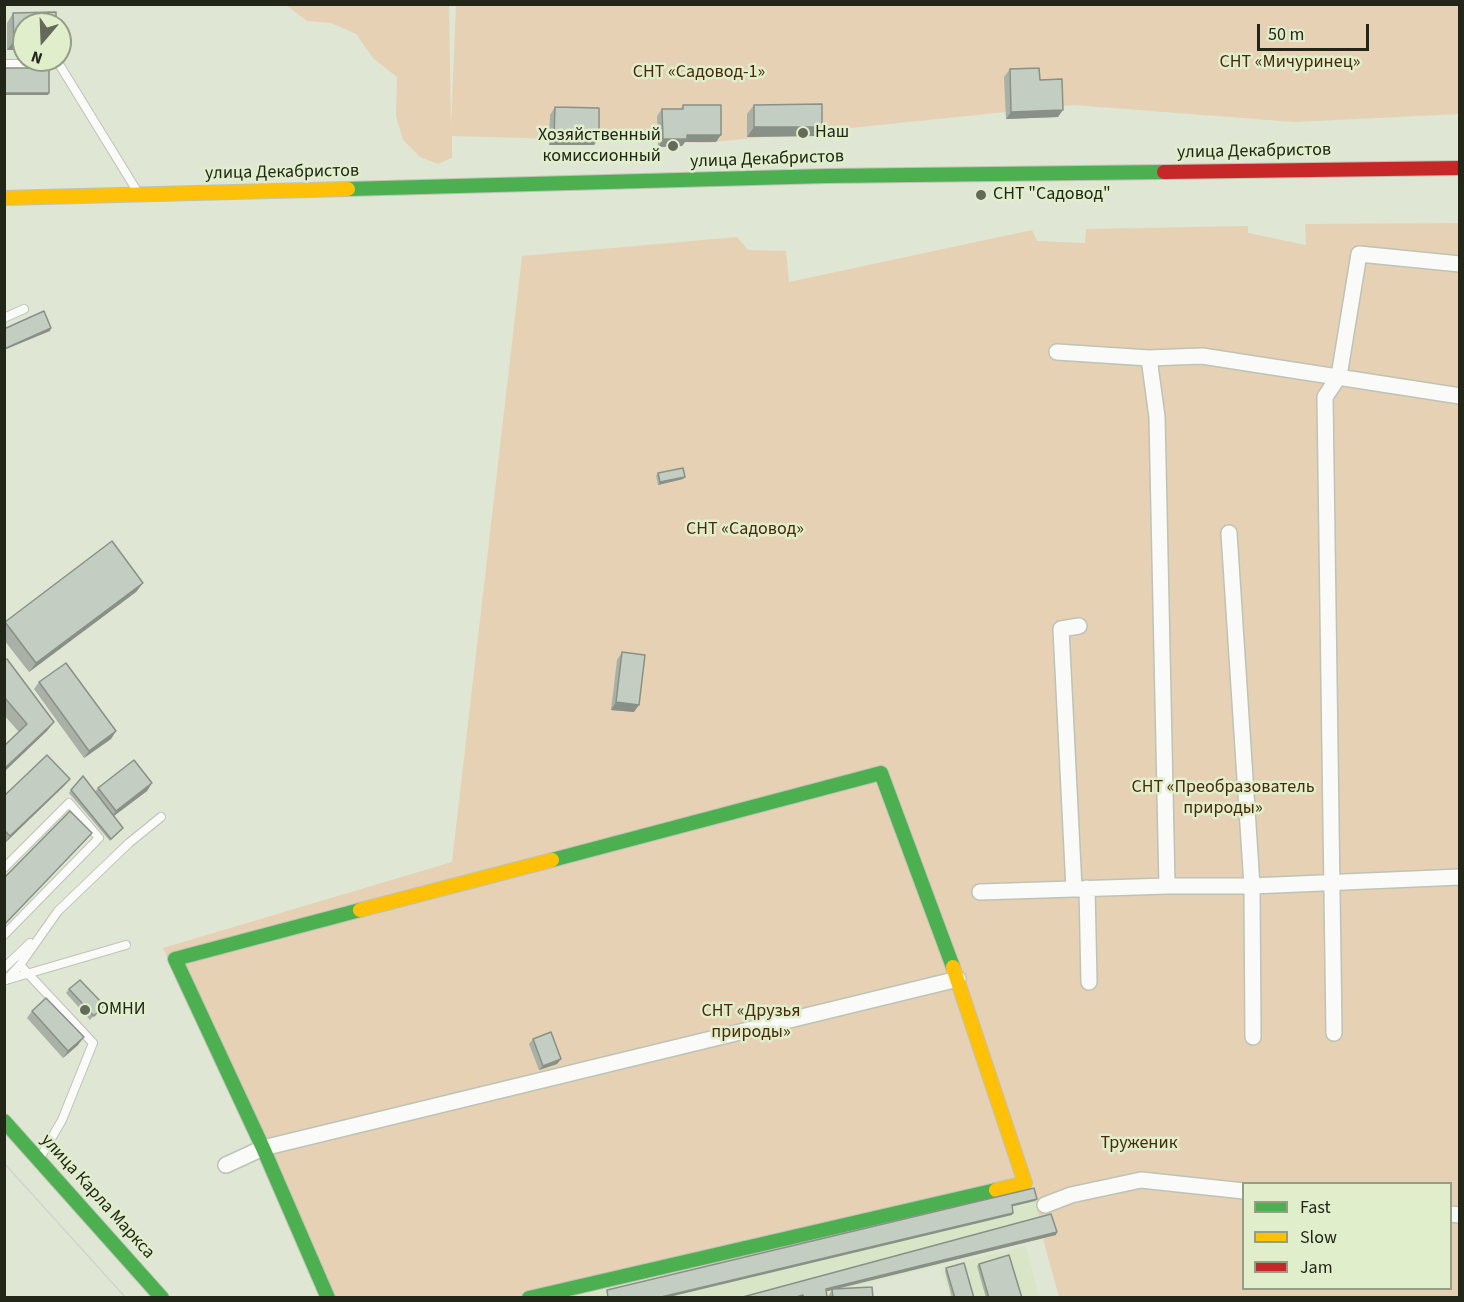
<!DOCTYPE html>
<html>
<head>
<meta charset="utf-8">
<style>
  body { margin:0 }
  #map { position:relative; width:1464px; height:1302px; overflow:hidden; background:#dfe6d4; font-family:"Source Sans 3",sans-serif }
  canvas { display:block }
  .frame { position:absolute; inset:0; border:6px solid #212619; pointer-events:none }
  .legend { position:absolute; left:1242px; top:1182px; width:210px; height:108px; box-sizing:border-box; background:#e0eecc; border:2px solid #949e84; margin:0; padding:8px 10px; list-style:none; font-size:18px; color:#212619 }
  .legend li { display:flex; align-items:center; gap:12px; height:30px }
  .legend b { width:30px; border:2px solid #949e84 }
  .north { position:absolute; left:12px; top:12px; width:60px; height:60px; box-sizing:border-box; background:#e0eecc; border:2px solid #949e84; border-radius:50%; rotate:199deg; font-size:16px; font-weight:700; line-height:24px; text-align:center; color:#212619 }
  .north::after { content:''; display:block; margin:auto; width:21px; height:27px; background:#64695a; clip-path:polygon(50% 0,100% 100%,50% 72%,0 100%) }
  .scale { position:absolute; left:1257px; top:24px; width:112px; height:27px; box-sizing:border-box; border:3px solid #212619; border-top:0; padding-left:8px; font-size:18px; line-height:21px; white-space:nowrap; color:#212619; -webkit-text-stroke:4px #e0eecc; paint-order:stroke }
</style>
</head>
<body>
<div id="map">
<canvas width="1464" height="1302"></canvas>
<div class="frame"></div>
<ul class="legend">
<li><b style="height:8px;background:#4caf50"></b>Fast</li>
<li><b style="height:8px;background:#ffc107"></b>Slow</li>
<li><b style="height:8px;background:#c62828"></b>Jam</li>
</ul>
<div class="north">N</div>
<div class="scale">50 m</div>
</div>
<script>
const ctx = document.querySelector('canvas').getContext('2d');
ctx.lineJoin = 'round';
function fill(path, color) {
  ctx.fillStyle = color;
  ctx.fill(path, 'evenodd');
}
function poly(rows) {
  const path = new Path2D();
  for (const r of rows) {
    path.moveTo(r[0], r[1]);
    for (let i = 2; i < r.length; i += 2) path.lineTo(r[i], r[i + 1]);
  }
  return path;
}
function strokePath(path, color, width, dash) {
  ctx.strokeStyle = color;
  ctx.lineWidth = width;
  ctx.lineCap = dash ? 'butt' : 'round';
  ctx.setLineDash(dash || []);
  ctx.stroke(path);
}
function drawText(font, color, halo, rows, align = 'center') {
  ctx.font = font + ' "Source Sans 3",sans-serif';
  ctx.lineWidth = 5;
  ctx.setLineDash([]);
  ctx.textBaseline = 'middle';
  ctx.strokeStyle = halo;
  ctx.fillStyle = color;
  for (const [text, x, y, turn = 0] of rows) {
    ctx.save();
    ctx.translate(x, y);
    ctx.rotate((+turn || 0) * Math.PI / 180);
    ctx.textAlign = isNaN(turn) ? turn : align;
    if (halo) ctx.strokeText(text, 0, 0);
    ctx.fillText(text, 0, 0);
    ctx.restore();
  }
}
fill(poly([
  [1032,1191,1050,1217,1056,1235,816,1297,570,1298],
  [1026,1246,1039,1297,950,1297,941,1267]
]), '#d8e5c6');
fill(poly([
  [286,5,449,5,451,126,456,5,1459,5,1459,114,1295,122,1074,105,705,143,452,136,452,158,438,164,420,157,403,140,396,116,397,77,374,59,356,34,331,23,307,21],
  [1459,223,1459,1297,1059,1297,1043,1239,1056,1234,1039,1218,1034,1186,570,1297,326,1297,163,948,452,862,522,256,737,237,748,250,786,251,789,282,1032,230,1037,241,1085,243,1086,229,1248,226,1248,233,1306,245,1305,224],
  [1244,1184,1450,1184,1450,1288,1244,1288]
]), '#e6d1b4');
const lane = poly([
  [4,64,59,64,137,191],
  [4,318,24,309],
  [4,868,69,803,99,838,4,935],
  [20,965,93,1043,62,1120,40,1158],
  [4,968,30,943],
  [6,980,20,965,58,911,129,843,161,817],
  [6,980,126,945]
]);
const street = poly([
  [1057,352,1149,358,1202,356,1460,396],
  [1149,358,1157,417,1167,886],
  [1229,533,1252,886,1253,1037],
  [1087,888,1089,982],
  [1074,889,1061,629,1079,626],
  [980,892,1167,886,1252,886,1460,877],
  [1334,1033,1325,397,1339,376,1359,254,1460,264],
  [226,1165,263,1148,958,979],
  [1045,1205,1071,1195,1141,1180,1244,1191],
  [1450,1214,1460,1215]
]);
const fast = poly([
  [348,189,827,176,1164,172],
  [552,860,881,773,953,967],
  [4,1121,162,1298],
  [328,1298,263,1148,175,959,360,910],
  [529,1298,996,1190]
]);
const slow = poly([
  [4,198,348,189],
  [360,910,552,860],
  [953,967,1025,1183,996,1190]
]);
const jam = poly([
  [1164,172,1460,168]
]);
strokePath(lane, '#bdc3b5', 10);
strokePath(street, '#bdc3b5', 18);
strokePath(fast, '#bdc3b5', 16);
strokePath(slow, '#bdc3b5', 16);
strokePath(jam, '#bdc3b5', 16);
strokePath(lane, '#fafbf9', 8);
strokePath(street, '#fafbf9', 15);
strokePath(fast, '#4caf50', 14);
strokePath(slow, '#ffc107', 14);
strokePath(jam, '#c62828', 14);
strokePath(poly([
  [4,1163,126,1298]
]), '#d1d4ce', 1.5);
fill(poly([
  [13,13,24,24,24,50,7,50,7,23],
  [1010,69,1058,117,1006,119,1004,77],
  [683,105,716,142,685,142,682,146,658,147,657,116,662,109,681,109],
  [754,105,815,136,747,137,747,114],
  [555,107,599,138,594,145,549,145,550,115],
  [658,473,685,477,683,479,658,485,656,476],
  [143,583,136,592,29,672,4,640,4,622],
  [622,652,634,712,611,710,617,660],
  [4,661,47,731,19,732,4,715],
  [39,682,116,731,111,739,84,758,34,689],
  [70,779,64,786,5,843,4,796],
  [152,783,147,791,114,816,123,828,110,841,69,793,71,790,95,792,98,788],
  [69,989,104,1005,90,1020,66,993],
  [32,1011,78,1045,63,1058,27,1018],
  [533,1039,561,1059,557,1064,539,1070,529,1044],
  [1056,1235,834,1289,873,1298,827,1298,832,1290,826,1291,826,1298,739,1298],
  [979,1264,1022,1298,986,1298,977,1266],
  [946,1268,974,1298,952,1298,945,1271]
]), '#a9b0a6');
fill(poly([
  [24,40,24,50,7,50,14,41],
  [4,93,49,93,48,95,4,95],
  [1063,110,1058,117,1006,119,1011,112],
  [754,127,822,127,815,136,747,137],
  [687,135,721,135,716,142,685,142,682,146,658,147,663,139],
  [554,138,599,138,594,145,549,145],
  [51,328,50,331,4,350,4,349],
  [685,477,683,479,658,485,660,482],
  [143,583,136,592,29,672,36,663],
  [616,702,639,705,634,712,611,710],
  [54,722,47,731,4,772,4,769],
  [116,731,111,739,84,758,89,751],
  [70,779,64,786,5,843,10,836],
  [152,783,147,791,111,818,116,811],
  [84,1037,78,1045,63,1058,68,1051],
  [561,1059,557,1064,539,1070,543,1066],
  [1037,1199,1035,1201,1010,1207,1012,1205],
  [1013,1213,1012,1215,665,1298,657,1298],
  [1057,1232,1056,1235,824,1292,826,1289]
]), '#899087');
const building = poly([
  [56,12,56,24,24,24,24,40,14,41,13,13,56,12],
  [4,68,49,68,49,93,4,93,4,68],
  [1039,68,1040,80,1062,79,1063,110,1011,112,1010,69,1039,68],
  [822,104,822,127,754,127,754,105,822,104],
  [683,105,721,105,721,135,687,135,687,139,663,139,662,109,683,109,683,105],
  [555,107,599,108,599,138,554,138,555,107],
  [44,311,51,328,4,349,4,329,44,311],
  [683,468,685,477,660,482,658,473,683,468],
  [112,541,143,583,36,663,5,622,112,541],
  [622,652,645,655,639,705,616,702,622,652],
  [7,659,54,722,4,769,4,746,27,724,4,697,4,661,7,659],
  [66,663,116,731,89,751,39,682,66,663],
  [47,755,70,779,10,836,4,830,4,796,47,755],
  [134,760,152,783,116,811,98,788,134,760],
  [83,776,123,828,111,839,71,790,83,776],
  [70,811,92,833,4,925,4,878,70,811],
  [80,980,104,1005,94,1016,69,989,80,980],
  [46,998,84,1037,68,1051,32,1011,46,998],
  [551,1032,561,1059,543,1066,533,1039,551,1032],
  [1034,1188,1037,1199,1012,1205,1013,1213,657,1298,608,1298,607,1290,1034,1188],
  [1051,1214,1057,1232,826,1289,827,1297,823,1298,804,1298,803,1295,793,1298,739,1298,1051,1214],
  [1009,1255,1022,1298,989,1298,979,1264,1009,1255],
  [964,1263,974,1298,955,1298,946,1268,964,1263],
  [872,1287,873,1298,833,1298,832,1289,872,1287]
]);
fill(building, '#c4cdc1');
strokePath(building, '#899087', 1.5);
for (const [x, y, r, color] of [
  [803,133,6,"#64695a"],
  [673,146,6,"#64695a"],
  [981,195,6,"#64695a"],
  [85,1010,6,"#64695a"]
]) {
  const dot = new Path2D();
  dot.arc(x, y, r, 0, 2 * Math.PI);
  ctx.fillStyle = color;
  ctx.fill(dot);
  strokePath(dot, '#e0eecc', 2);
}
drawText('18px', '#4b2909', '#e0eecc', [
  ["СНТ «Мичуринец»",1290,63],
  ["СНТ «Садовод-1»",699,73],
  ["СНТ «Садовод»",745,530],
  ["СНТ «Преобразователь",1223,788],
  ["природы»",1223,809],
  ["СНТ «Друзья",751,1012],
  ["природы»",751,1033],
  ["Труженик",1139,1144]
]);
drawText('18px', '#212619', '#e0eecc', [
  ["Наш",815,133],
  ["Хозяйственный",661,136,"right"],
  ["комиссионный",661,157,"right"],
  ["СНТ \"Садовод\"",993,195],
  ["ОМНИ",97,1010]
], 'left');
drawText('18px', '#212619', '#e0eecc', [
  ["улица Декабристов",1254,152,-1],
  ["улица Декабристов",767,160,-2],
  ["улица Декабристов",282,173,-1],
  ["улица Карла Маркса",97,1197,48]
]);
</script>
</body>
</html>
